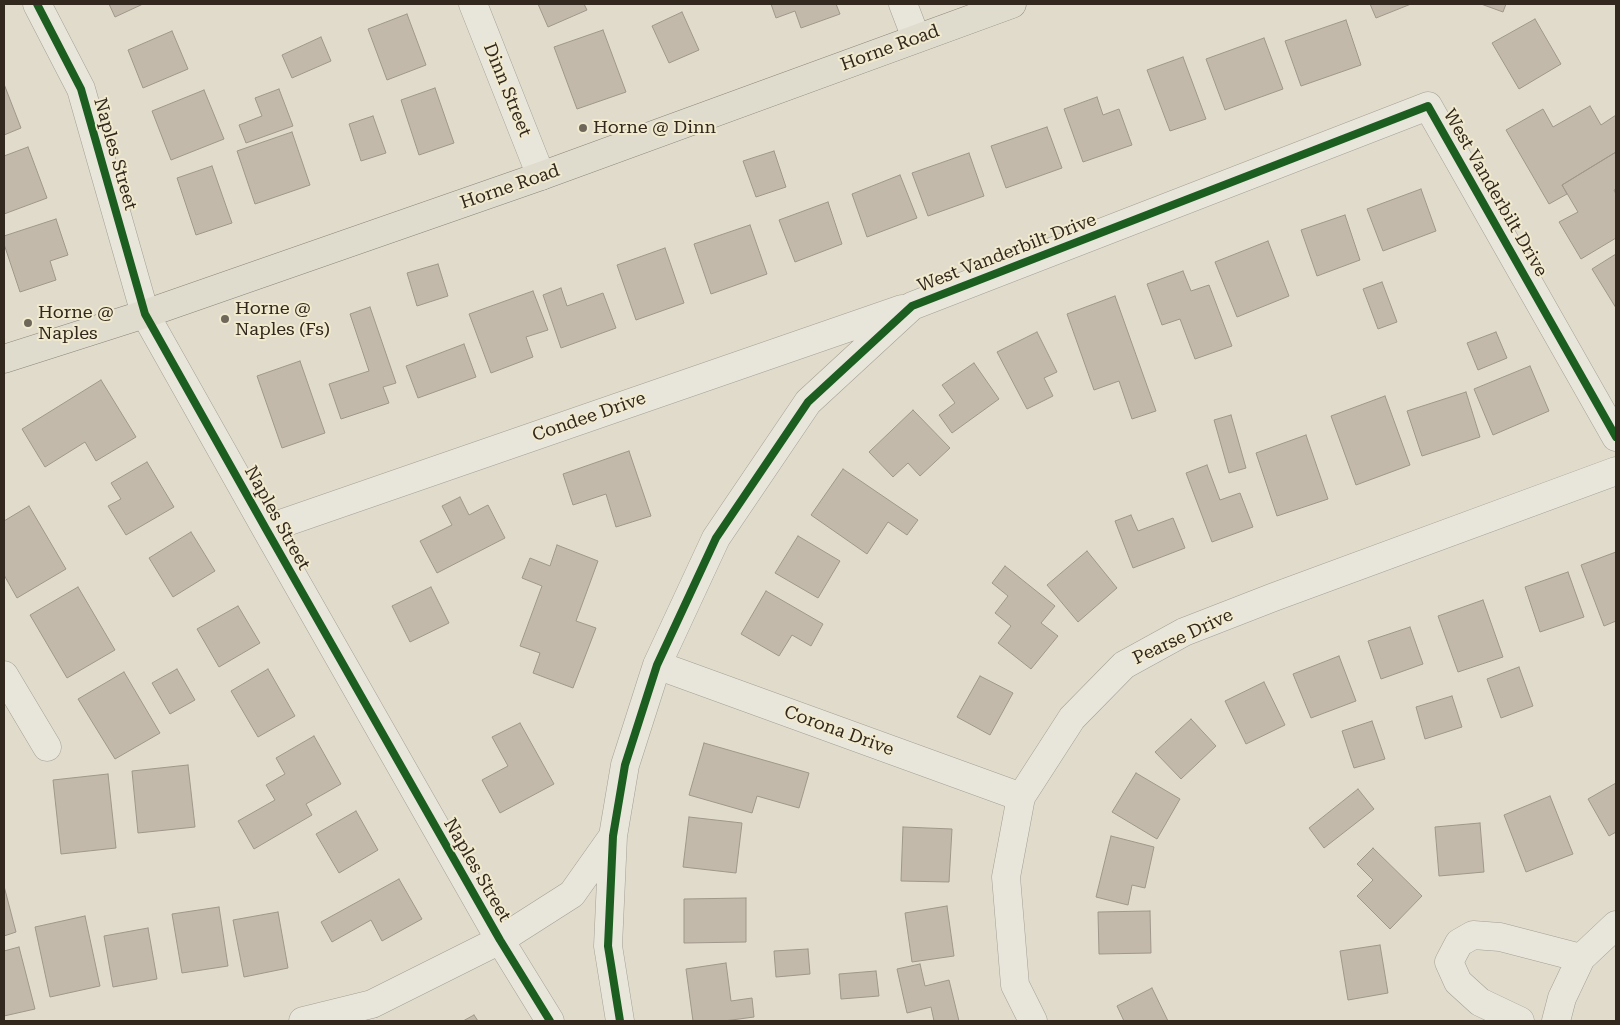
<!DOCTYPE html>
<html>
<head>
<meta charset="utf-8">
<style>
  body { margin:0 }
  #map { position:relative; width:1620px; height:1025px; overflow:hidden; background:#e0dbca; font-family:"Roboto Serif",serif }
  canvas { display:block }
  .frame { position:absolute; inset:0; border:5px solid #32281d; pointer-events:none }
</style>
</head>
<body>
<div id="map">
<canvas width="1620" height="1025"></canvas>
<div class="frame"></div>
</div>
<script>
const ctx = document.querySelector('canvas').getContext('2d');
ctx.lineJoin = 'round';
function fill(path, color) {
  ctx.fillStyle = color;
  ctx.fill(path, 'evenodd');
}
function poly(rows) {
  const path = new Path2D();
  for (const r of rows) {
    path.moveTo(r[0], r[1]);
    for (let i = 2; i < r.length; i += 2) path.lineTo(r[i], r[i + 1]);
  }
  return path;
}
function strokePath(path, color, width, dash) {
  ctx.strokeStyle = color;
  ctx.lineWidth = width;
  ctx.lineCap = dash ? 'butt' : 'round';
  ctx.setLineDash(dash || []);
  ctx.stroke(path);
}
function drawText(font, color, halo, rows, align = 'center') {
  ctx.font = font + ' "Roboto Serif",serif';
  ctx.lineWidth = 4;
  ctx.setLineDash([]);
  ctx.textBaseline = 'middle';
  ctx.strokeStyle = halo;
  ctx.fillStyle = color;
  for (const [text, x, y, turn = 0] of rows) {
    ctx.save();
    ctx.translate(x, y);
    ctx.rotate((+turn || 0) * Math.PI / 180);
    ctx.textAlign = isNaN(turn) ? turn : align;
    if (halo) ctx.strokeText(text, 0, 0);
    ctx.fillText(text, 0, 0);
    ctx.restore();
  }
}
const building = poly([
  [109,4,143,4,115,17,109,4],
  [538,4,584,4,587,10,548,27,538,4],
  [771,4,836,4,840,14,801,28,795,11,776,18,771,4],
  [1370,4,1411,4,1376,18,1370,4],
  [1481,4,1506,4,1503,12,1481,4],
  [682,12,699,50,669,63,652,26,682,12],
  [407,14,426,65,387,80,368,29,407,14],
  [1535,19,1561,64,1519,89,1492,43,1535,19],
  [1346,20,1361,65,1301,86,1285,41,1346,20],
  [603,30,626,92,577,109,554,47,603,30],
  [172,31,188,69,143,88,128,50,172,31],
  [321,37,331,61,292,78,282,55,321,37],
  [1264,38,1283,89,1225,110,1206,59,1264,38],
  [1183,57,1206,119,1170,131,1147,70,1183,57],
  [4,84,21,128,4,135,4,84],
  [435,88,454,143,419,155,401,100,435,88],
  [279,89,293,126,246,143,239,125,262,116,255,98,279,89],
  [204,90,224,139,171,160,152,111,204,90],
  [1097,97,1103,115,1119,109,1132,145,1083,162,1064,109,1097,97],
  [1590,106,1601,125,1616,115,1616,152,1562,185,1567,194,1549,204,1506,130,1543,109,1553,127,1590,106],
  [373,116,386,153,361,161,349,124,373,116],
  [1047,127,1062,168,1006,188,991,146,1047,127],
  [292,132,310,185,255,204,237,151,292,132],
  [28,147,47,198,4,214,4,156,28,147],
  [774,151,786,187,756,197,743,161,774,151],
  [1616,152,1616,189,1614,190,1616,194,1616,238,1581,259,1559,222,1578,212,1562,185,1616,152],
  [969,153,984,196,928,216,912,173,969,153],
  [212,166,232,223,196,235,177,178,212,166],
  [900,175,917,218,867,237,852,194,900,175],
  [1421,189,1436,231,1383,251,1367,209,1421,189],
  [828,202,842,244,795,262,779,220,828,202],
  [1345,215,1360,260,1317,276,1301,230,1345,215],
  [56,219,68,255,50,261,56,280,20,292,4,244,4,236,56,219],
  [750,225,767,274,711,294,694,244,750,225],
  [1268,241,1289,296,1237,317,1215,262,1268,241],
  [665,248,684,303,636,320,617,265,665,248],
  [1616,254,1616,308,1592,269,1616,254],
  [438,264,448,296,417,306,407,273,438,264],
  [1183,271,1191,291,1209,285,1232,346,1195,359,1180,319,1162,325,1147,284,1183,271],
  [1382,282,1397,322,1378,329,1363,289,1382,282],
  [561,288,567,306,603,293,616,328,561,348,543,295,561,288],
  [533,291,548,330,526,337,533,357,491,373,469,314,533,291],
  [1115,296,1156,411,1132,419,1119,381,1094,390,1067,314,1115,296],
  [370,307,396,383,383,387,389,403,341,419,329,384,369,371,350,314,370,307],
  [1037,332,1057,372,1044,378,1053,396,1027,409,997,352,1037,332],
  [1496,332,1507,358,1478,370,1467,343,1496,332],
  [464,344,476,377,418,398,406,366,464,344],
  [300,361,325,433,282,448,257,376,300,361],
  [974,363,999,399,952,433,939,415,955,403,942,385,974,363],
  [1530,366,1549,411,1493,435,1474,389,1530,366],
  [101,380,136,437,96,461,85,442,45,467,22,429,101,380],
  [1466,392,1480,437,1422,456,1407,411,1466,392],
  [1385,396,1410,465,1356,485,1331,416,1385,396],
  [913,410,950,448,920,476,908,463,893,477,869,452,913,410],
  [1231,415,1246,468,1229,473,1214,420,1231,415],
  [1306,435,1328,499,1277,516,1256,453,1306,435],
  [629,451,651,516,616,527,606,494,573,505,563,474,629,451],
  [147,462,174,507,126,535,108,506,121,499,111,483,147,462],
  [1207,465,1220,500,1240,493,1253,527,1212,542,1186,473,1207,465],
  [843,469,918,520,907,535,888,522,867,554,811,515,843,469],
  [460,497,469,515,488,505,505,538,437,573,420,541,452,525,442,506,460,497],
  [29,506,66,569,17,598,4,575,4,521,29,506],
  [1131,515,1138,531,1173,518,1185,548,1133,568,1115,521,1131,515],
  [191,532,215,571,173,597,149,558,191,532],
  [798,536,840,561,818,598,775,573,798,536],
  [557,545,598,561,576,621,596,628,573,688,533,673,540,653,520,646,542,586,522,578,530,558,550,566,557,545],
  [1087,551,1117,588,1078,622,1047,585,1087,551],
  [1616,552,1616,621,1604,626,1581,565,1616,552],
  [1005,566,1055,606,1041,623,1058,636,1031,669,998,643,1011,626,995,613,1008,596,992,583,1005,566],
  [1568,572,1584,617,1540,632,1525,587,1568,572],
  [78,587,115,650,67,678,30,615,78,587],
  [431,587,449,623,410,642,392,606,431,587],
  [766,591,823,624,811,646,792,635,779,656,741,634,766,591],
  [1483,600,1503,657,1458,672,1438,616,1483,600],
  [238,606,260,643,219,667,197,629,238,606],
  [1410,627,1423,664,1381,679,1368,641,1410,627],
  [1339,656,1356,701,1311,718,1293,674,1339,656],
  [1519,667,1533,706,1501,718,1487,679,1519,667],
  [177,669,195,700,170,714,152,683,177,669],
  [268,669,295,716,258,737,231,691,268,669],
  [124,672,160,733,115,759,78,699,124,672],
  [980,676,1013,693,990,735,957,717,980,676],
  [1264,682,1285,725,1246,744,1225,701,1264,682],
  [1452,696,1462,727,1425,739,1416,707,1452,696],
  [1191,719,1216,746,1181,779,1155,752,1191,719],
  [1372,721,1385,759,1354,768,1342,731,1372,721],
  [520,723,554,784,500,813,482,780,508,766,492,737,520,723],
  [314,736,341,784,306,804,312,815,254,849,238,821,275,800,266,785,285,774,276,758,314,736],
  [704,743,809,773,799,808,757,796,752,813,689,795,704,743],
  [188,765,195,827,138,833,132,771,188,765],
  [1136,773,1180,799,1157,839,1112,812,1136,773],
  [108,774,116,848,61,854,53,780,108,774],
  [1616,783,1616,832,1609,836,1588,799,1616,783],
  [1358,789,1374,809,1324,848,1309,828,1358,789],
  [1550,796,1573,854,1526,872,1504,815,1550,796],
  [356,811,378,850,339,873,316,834,356,811],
  [689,817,742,823,736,873,683,867,689,817],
  [1480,823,1484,872,1439,876,1435,827,1480,823],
  [903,827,952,829,949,882,901,881,903,827],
  [1111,836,1154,847,1145,888,1132,885,1128,905,1096,897,1111,836],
  [1373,848,1422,896,1390,929,1357,896,1373,880,1357,864,1373,848],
  [399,879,422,919,382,941,371,920,332,942,321,922,399,879],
  [4,886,16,932,4,936,4,886],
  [746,898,746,942,684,943,684,899,746,898],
  [947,906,954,956,912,962,905,913,947,906],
  [219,907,228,966,182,973,172,914,219,907],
  [1150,911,1151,953,1099,954,1098,912,1150,911],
  [278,912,288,968,244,977,233,920,278,912],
  [85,916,100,986,50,997,35,927,85,916],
  [148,928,157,979,113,987,104,936,148,928],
  [1380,945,1388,993,1348,1000,1340,951,1380,945],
  [19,947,35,1009,4,1016,4,951,19,947],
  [808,949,810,974,776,977,774,951,808,949],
  [726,963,731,1001,752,998,754,1017,724,1021,693,1021,686,969,726,963],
  [920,964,925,986,949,980,959,1021,934,1021,931,1007,907,1013,897,969,920,964],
  [876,971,879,996,841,999,839,974,876,971],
  [1152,988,1168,1021,1124,1021,1117,1006,1152,988],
  [474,1015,478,1021,463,1021,474,1015]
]);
fill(building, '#c3b9ab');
strokePath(building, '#9f978a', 1);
const minor = poly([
  [37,4,81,89,145,314,266,529,500,940,550,1021],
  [473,4,541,176],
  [903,4,916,38],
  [266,529,902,309],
  [657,665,1021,797],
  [4,675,47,747],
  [303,1021,372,1004,500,940,572,894,613,836],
  [620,1021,608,946,613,836,625,765,657,665,716,538,808,402,912,306,1428,106,1616,437],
  [1033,1021,1015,985,1006,877,1021,797,1072,718,1124,665,1184,632,1274,597,1616,471],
  [1520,1021,1480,1002,1458,982,1449,962,1459,943,1473,935,1500,937,1581,958],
  [1556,1021,1562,998,1581,958,1616,925]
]);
const major = poly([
  [4,359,145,314,541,176,1012,4]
]);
strokePath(minor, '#a5a094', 29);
strokePath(major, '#8a857a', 29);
strokePath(minor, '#e8e5db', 28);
strokePath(major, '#e0dccd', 28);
strokePath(poly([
  [37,4,81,89,145,314,266,529,500,940,550,1021],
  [620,1021,608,946,613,836,625,765,657,665,716,538,808,402,912,306,1428,106,1616,437]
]), '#1b5e20', 8);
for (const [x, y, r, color] of [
  [583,128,5,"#6f675a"],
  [225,319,5,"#6f675a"],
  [28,323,5,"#6f675a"]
]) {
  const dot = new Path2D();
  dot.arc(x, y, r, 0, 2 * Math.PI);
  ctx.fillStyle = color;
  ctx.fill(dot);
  strokePath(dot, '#f1eacf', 2);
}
drawText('18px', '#32281d', '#f1eacf', [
  ["Horne Road",890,48,-20],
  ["Dinn Street",507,90,68],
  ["Naples Street",115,154,74],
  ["Horne Road",510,187,-19],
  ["West Vanderbilt Drive",1495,193,60],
  ["West Vanderbilt Drive",1007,253,-21],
  ["Condee Drive",589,417,-19],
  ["Naples Street",277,518,61],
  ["Pearse Drive",1183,637,-25],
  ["Corona Drive",839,731,20],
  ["Naples Street",477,870,60]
]);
drawText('18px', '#32281d', '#f1eacf', [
  ["Horne @ Dinn",593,128],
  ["Horne @",235,309],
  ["Naples (Fs)",235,330],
  ["Horne @",38,313],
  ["Naples",38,334]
], 'left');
</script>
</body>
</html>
